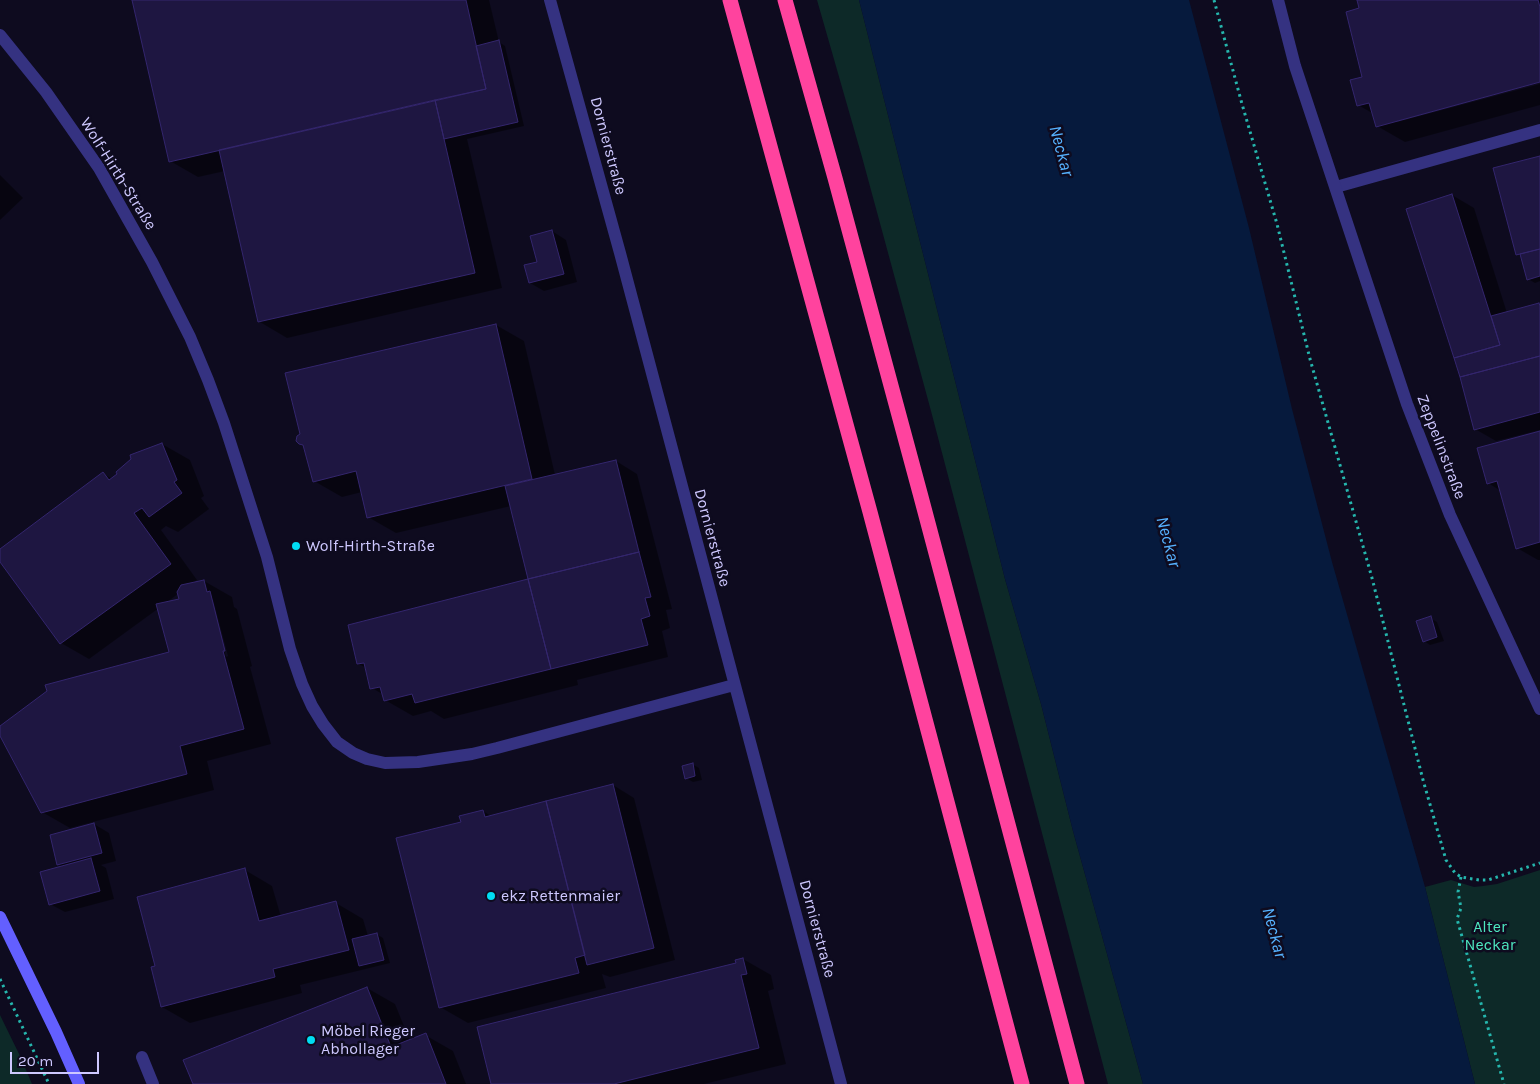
<!DOCTYPE html>
<meta charset="utf-8">
<style>
body{margin:0}
#map{position:relative;width:1540px;height:1084px;overflow:hidden;background:#0e0b1f;font-family:Karla,sans-serif}
canvas{display:block}
.scale{position:absolute;left:10px;top:1052px;width:89px;height:22px;box-sizing:border-box;border:2px solid #cec8ff;border-top:0;padding-left:6px;font-size:15px;line-height:18px;white-space:nowrap;color:#cec8ff;-webkit-text-stroke:4px #0e0b1f;paint-order:stroke}
</style>
<div id="map">
<canvas width="1540" height="1084"></canvas>
<div class="scale">20 m</div>
</div>
<script>
const ctx = document.querySelector('canvas').getContext('2d');
ctx.lineJoin = 'round';
function paint(path, color) {
  ctx.fillStyle = color;
  ctx.fill(path, 'evenodd');
}
function poly(rows) {
  const path = new Path2D();
  for (const r of rows) {
    path.moveTo(r[0], r[1]);
    for (let i = 2; i < r.length; i += 2) path.lineTo(r[i], r[i + 1]);
  }
  return path;
}
function stroke(path, color, width, dash) {
  ctx.strokeStyle = color;
  ctx.lineWidth = width;
  ctx.lineCap = dash ? 'butt' : 'round';
  ctx.setLineDash(dash || []);
  ctx.stroke(path);
}
function label(font, color, halo, rows, align = 'center') {
  ctx.font = font + ' Karla,sans-serif';
  ctx.lineWidth = 5;
  ctx.setLineDash([]);
  ctx.textBaseline = 'middle';
  ctx.strokeStyle = halo;
  ctx.fillStyle = color;
  for (const [text, x, y, turn = 0] of rows) {
    ctx.save();
    ctx.translate(x, y);
    ctx.rotate((+turn || 0) * Math.PI / 180);
    ctx.textAlign = isNaN(turn) ? turn : align;
    if (halo) ctx.strokeText(text, 0, 0);
    ctx.fillText(text, 0, 0);
    ctx.restore();
  }
}
const green = poly([
 [817,0,859,0,1005,579,1041,704,1073,831,1143,1084,1108,1084,931,411,862,157],
 [1540,870,1540,1084,1475,1084,1425,887,1451,880,1474,887,1483,886,1497,884],
 [0,1015,21,1058,32,1084,0,1084]
]);
const water = poly([
 [859,0,1189,0,1249,228,1292,409,1332,562,1425,887,1475,1084,1143,1084,1073,831,1041,704,1005,579]
]);
const shadow = poly([
 [133,0,489,0,499,42,505,46,524,126,467,139,502,288,287,338,260,322,225,171,198,177,170,161],
 [1358,0,1540,0,1540,81,1397,120,1397,122,1540,84,1540,105,1405,142,1377,126,1374,114,1358,105,1364,78,1361,9],
 [1540,157,1540,281,1535,283,1528,279,1523,257,1517,254],
 [0,175,23,198,0,220],
 [1452,195,1474,208,1507,313,1538,304,1540,305,1540,430,1496,441,1475,429],
 [552,231,566,240,577,282,544,291,530,283],
 [496,325,524,341,555,475,616,461,637,474,672,609,666,610,670,628,662,631,668,657,577,680,578,685,444,719,431,711,413,716,385,700,384,695,372,688,366,668,359,664,530,582,511,506,396,533,368,517,362,492,342,497,314,481,305,446,300,443],
 [1540,433,1540,560,1538,560,1517,548,1501,491,1488,483],
 [162,444,190,460,204,496,201,498,209,509,178,532,166,526,161,530,197,580,192,584,204,581,232,597,234,607,237,609,252,666,250,667,271,744,207,761,214,790,70,828,42,812,0,734,0,728,171,653,159,608,89,659,61,643,0,560,0,550,103,474,113,479],
 [179,593,180,600,166,603],
 [211,600,213,600,228,656,226,657],
 [1430,618,1437,622,1444,641,1430,645,1424,641],
 [692,764,699,768,702,780,693,782,686,778],
 [613,785,634,798,675,960,610,977,602,974,606,988,468,1023,440,1007,462,823,483,811,491,816],
 [94,824,109,833,116,861,101,865,106,868,114,899,65,912,50,904,63,867,59,865],
 [245,870,272,886,281,917,336,903,363,919,368,936,376,934,383,938,390,963,300,985,302,993,190,1023,162,1007,156,967],
 [743,959,771,975,774,989,768,991,786,1064,704,1084,493,1084,738,964],
 [367,988,395,1004,410,1041,425,1035,453,1051,466,1084,194,1084]
]);
const building = poly([
 [132,0,466,0,486,89,169,162,132,0],
 [1357,0,1538,0,1540,7,1540,82,1376,127,1369,103,1357,106,1350,80,1362,77,1346,12,1359,8,1357,0],
 [499,40,518,122,444,139,435,100,486,89,476,46,499,40],
 [435,100,475,273,258,322,219,150,435,100],
 [1540,156,1540,249,1516,255,1493,168,1540,156],
 [1452,194,1500,345,1454,358,1406,209,1452,194],
 [552,230,564,274,529,283,524,265,537,262,530,236,552,230],
 [1540,249,1540,276,1527,280,1520,254,1540,249],
 [1539,303,1540,306,1540,356,1460,377,1454,358,1500,345,1491,316,1539,303],
 [496,324,532,479,367,518,356,471,313,482,303,445,299,444,296,441,297,436,300,434,285,373,496,324],
 [1540,356,1540,412,1474,430,1460,377,1540,356],
 [1540,431,1540,542,1516,549,1497,481,1487,484,1477,448,1540,431],
 [162,443,177,480,174,482,182,493,149,517,142,508,134,513,171,564,60,644,0,562,0,549,103,472,109,480,117,474,116,472,131,459,130,455,162,443],
 [616,460,639,552,528,579,505,486,616,460],
 [639,552,651,597,645,598,650,616,641,619,648,645,551,669,528,579,639,552],
 [528,579,551,669,415,703,412,694,384,701,380,687,370,689,364,663,357,664,348,625,528,579],
 [204,580,207,592,210,591,225,651,223,651,244,729,180,746,187,774,41,813,0,736,0,726,47,691,45,685,169,652,156,604,179,599,177,592,181,585,204,580],
 [1431,616,1437,637,1423,642,1416,621,1431,616],
 [693,763,695,776,685,779,682,766,693,763],
 [613,784,654,948,587,965,546,801,613,784],
 [546,801,585,955,575,958,579,973,439,1008,396,838,461,822,459,816,483,810,485,817,546,801],
 [94,823,102,853,57,865,50,835,94,823],
 [91,858,100,891,49,905,40,872,91,858],
 [245,868,259,921,336,901,349,950,273,969,275,977,161,1007,151,967,155,966,137,897,245,868],
 [377,933,384,960,359,966,352,939,377,933],
 [743,958,747,974,741,975,759,1048,614,1084,491,1084,477,1027,736,963,735,960,743,958],
 [367,987,391,1047,426,1033,446,1084,193,1084,183,1060,367,987]
]);
const path = poly([
 [1214,0,1242,104,1277,224,1310,359,1372,578,1423,780,1446,860,1455,873,1461,877,1479,880,1488,880,1540,863],
 [1461,877,1458,892,1461,908,1457,919,1504,1084],
 [0,979,49,1084]
]);
const lane = poly([
 [1336,187,1540,130],
 [142,1057,153,1084]
]);
const street = poly([
 [550,0,620,253,841,1084],
 [1278,0,1295,66,1407,404,1450,515,1540,709],
 [0,35,46,92,99,168,152,262,190,337,208,380,224,423,267,557,290,649,302,684,312,706,323,724,337,742,353,753,367,759,385,763,418,762,472,754,497,748,734,685]
]);
const secondary = poly([
 [0,917,56,1032,79,1084]
]);
const highway = poly([
 [730,0,870,512,1022,1084],
 [785,0,835,178,920,493,1077,1084]
]);
const markers = [
 [296,546,5,"#00dcf3"],
 [491,896,5,"#00dcf3"],
 [311,1040,5,"#00dcf3"]
];
const streetNames = [
 ["Dornierstraße",608,146,75],
 ["Wolf-Hirth-Straße",118,174,58],
 ["Zeppelinstraße",1441,447,69],
 ["Dornierstraße",712,538,75],
 ["Dornierstraße",817,929,75]
];
const poiNames = [
 ["Wolf-Hirth-Straße",306,546],
 ["ekz Rettenmaier",501,896],
 ["Möbel Rieger",321,1031],
 ["Abhollager",321,1049]
];
const parkNames = [
 ["Alter",1490,927],
 ["Neckar",1490,945]
];
const waterNames = [
 ["Neckar",1061,151,75],
 ["Neckar",1168,542,75],
 ["Neckar",1274,933,75]
];
paint(green, '#0d2928');
paint(water, '#061a3d');
paint(shadow, '#0007');
paint(building, '#1e1641');
stroke(building, '#34266e', 1);
stroke(path, '#25b6ad', 3, [2.5, 4]);
stroke(lane, '#353281', 12);
stroke(street, '#353281', 12);
stroke(secondary, '#635fff', 12);
stroke(highway, '#ff439e', 15);
for (const [x, y, r, color] of markers) {
  const dot = new Path2D();
  dot.arc(x, y, r, 0, 2 * Math.PI);
  ctx.fillStyle = color;
  ctx.fill(dot);
  stroke(dot, '#0e0b1f', 2);
}
label('16px', '#cec8ff', '#0e0b1f', streetNames);
label('16px', '#cec8ff', '#0e0b1f', poiNames, 'left');
label('16px', '#4de6bf', '#0e0b1f', parkNames);
label('italic 18px', '#56b2ff', '#0e0b1f', waterNames);
</script>
